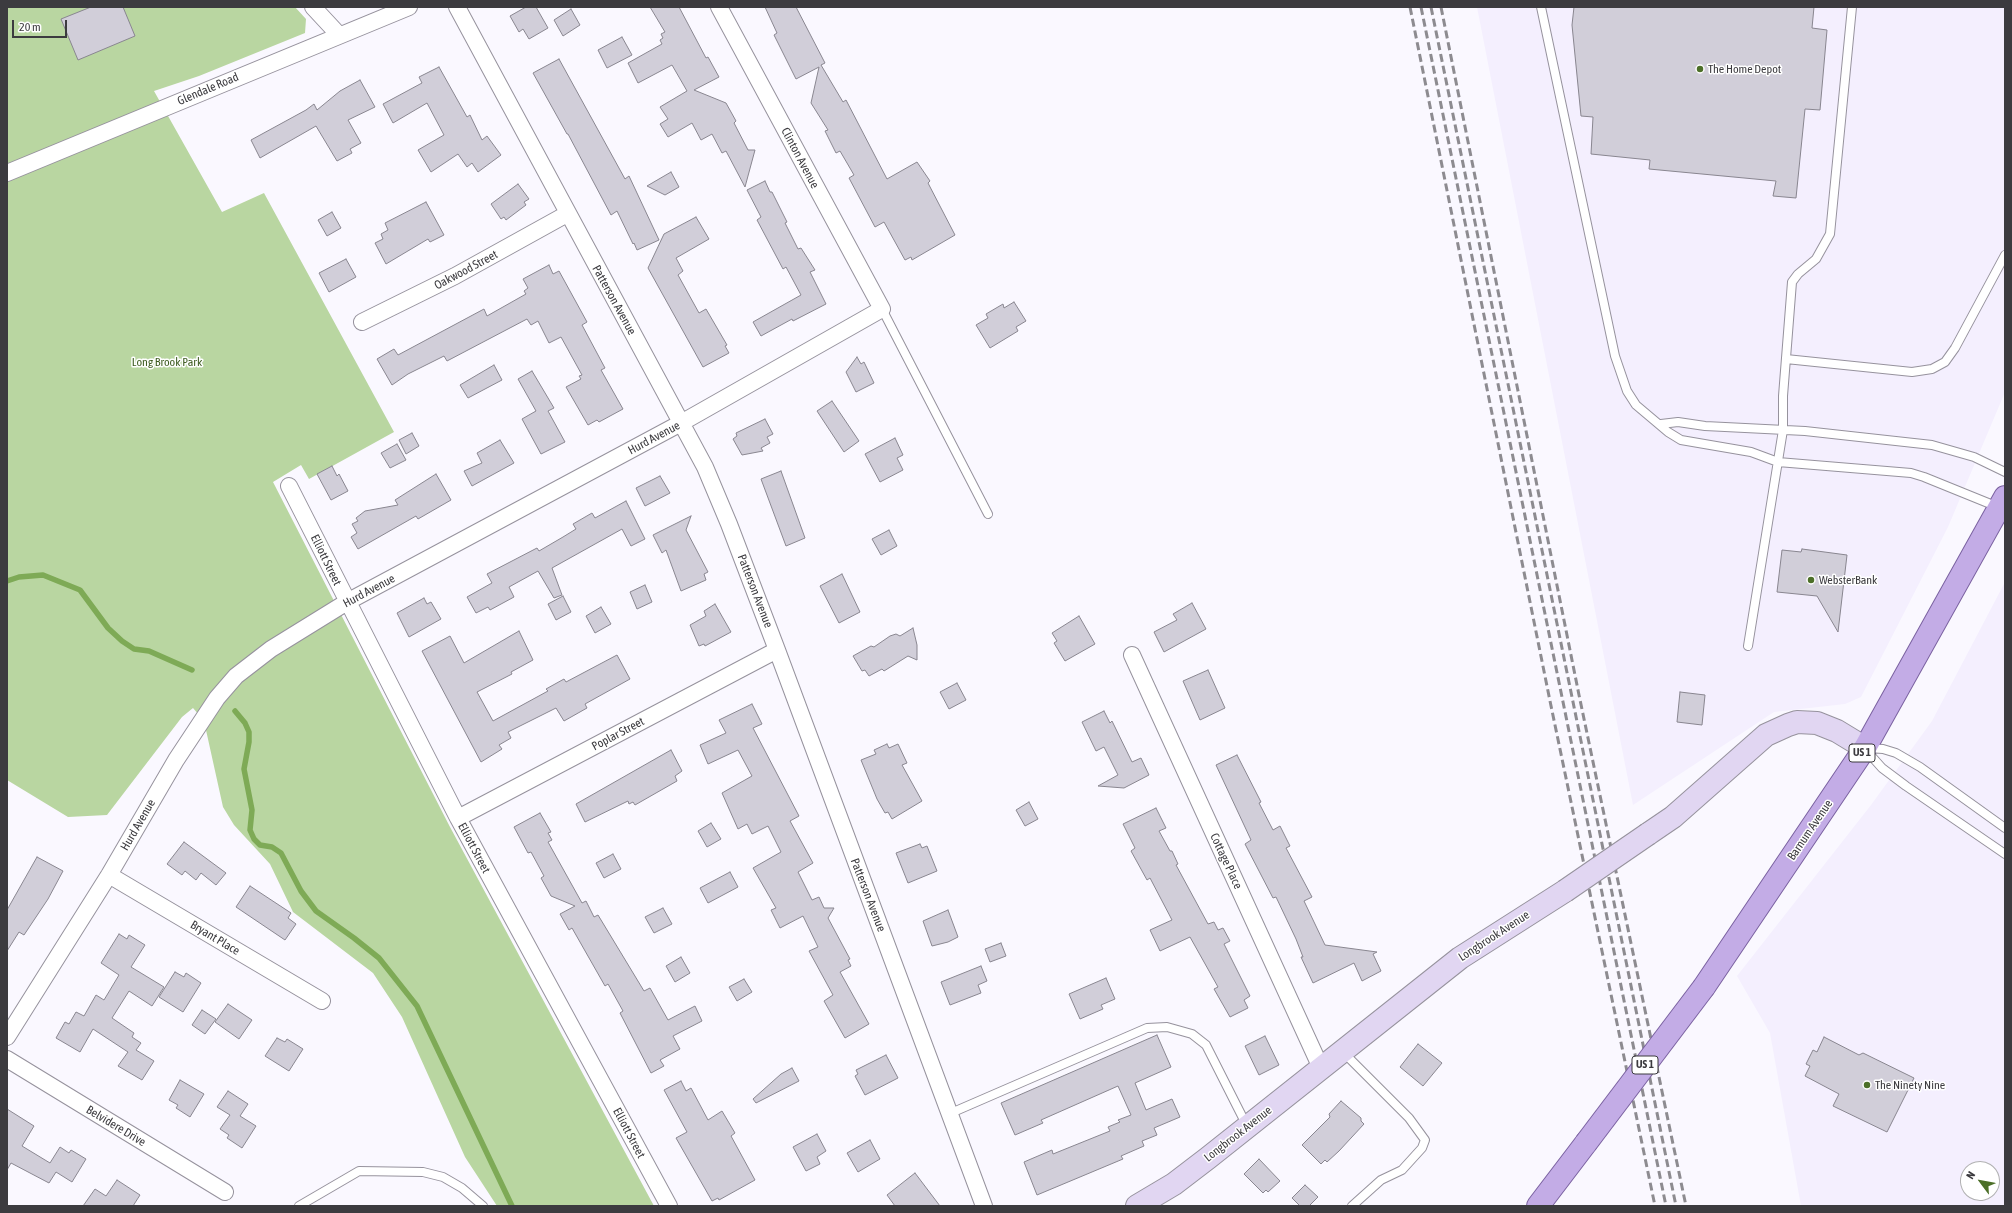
<!DOCTYPE html>
<style>
body{margin:0}
#map{position:relative;width:2012px;height:1213px;overflow:hidden;background:#faf8ff;font-family:"Asap Condensed",sans-serif}
canvas{display:block}
.frame{position:absolute;inset:0;border:8px solid #3c3b3f;pointer-events:none}
.north{position:absolute;left:1960px;top:1161px;width:40px;height:40px;box-sizing:border-box;background:#fff;border:1px solid #b1b1b2;border-radius:50%;rotate:302deg;font-size:11px;font-weight:700;line-height:16px;text-align:center;color:#3c3b3f}
.north::after{content:'';display:block;margin:auto;width:14px;height:18px;background:#4c6f28;clip-path:polygon(50% 0,100% 100%,50% 72%,0 100%)}
.scale{position:absolute;left:12px;top:20px;width:55px;height:18px;box-sizing:border-box;border:2px solid #3c3b3f;border-top:0;padding-left:5px;font-size:12px;line-height:14px;white-space:nowrap;color:#3c3b3f;-webkit-text-stroke:3px #fff;paint-order:stroke}
</style>
<div id="map">
<canvas width="2012" height="1213"></canvas>
<div class="frame"></div>
<div class="north">N</div>
<div class="scale">20 m</div>
</div>
<script>
const ctx = document.querySelector('canvas').getContext('2d');
ctx.lineJoin = 'round';
function paint(path, color) {
  ctx.fillStyle = color;
  ctx.fill(path, 'evenodd');
}
function poly(rows) {
  const path = new Path2D();
  for (const r of rows) {
    path.moveTo(r[0], r[1]);
    for (let i = 2; i < r.length; i += 2) path.lineTo(r[i], r[i + 1]);
  }
  return path;
}
function stroke(path, color, width, dash) {
  ctx.strokeStyle = color;
  ctx.lineWidth = width;
  ctx.lineCap = dash ? 'butt' : 'round';
  ctx.setLineDash(dash || []);
  ctx.stroke(path);
}
function label(font, color, halo, rows, align = 'center') {
  ctx.font = font + ' "Asap Condensed",sans-serif';
  ctx.lineWidth = 3;
  ctx.setLineDash([]);
  ctx.textBaseline = 'middle';
  ctx.strokeStyle = halo;
  ctx.fillStyle = color;
  for (const [text, x, y, turn = 0] of rows) {
    ctx.save();
    ctx.translate(x, y);
    ctx.rotate((+turn || 0) * Math.PI / 180);
    ctx.textAlign = isNaN(turn) ? turn : align;
    if (halo) ctx.strokeText(text, 0, 0);
    ctx.fillText(text, 0, 0);
    ctx.restore();
  }
}
const built = poly([
 [1477,7,2005,7,2005,392,1948,527,1861,697,1845,704,1774,712,1633,805],
 [2005,582,2005,1206,1801,1206,1770,1033,1737,976,1871,805,1932,721],
 [1968,1169,1992,1169,1992,1193,1968,1193]
]);
const green = poly([
 [7,7,295,7,306,19,305,33,199,76,154,91,222,212,264,193,394,432,309,479,301,465,273,482,450,827,654,1206,497,1206,465,1157,402,1017,373,973,293,912,270,864,234,825,223,807,204,721,193,708,182,717,107,815,68,817,7,780]
]);
const stream = poly([
 [7,581,19,577,43,575,80,590,108,628,122,641,134,649,149,651,192,670],
 [235,711,245,723,249,732,249,742,244,769,252,810,250,830,254,839,260,845,272,847,281,853,301,891,316,911,354,938,379,958,417,1006,512,1206]
]);
const building = poly([
 [91,7,123,7,135,36,78,60,61,19,91,7],
 [526,7,536,7,548,28,529,39,523,29,519,32,510,16,526,7],
 [650,7,679,7,706,58,708,57,719,77,694,90,726,103,736,121,734,123,748,150,755,150,745,187,726,151,722,153,712,134,701,140,692,123,668,137,660,124,668,119,660,107,687,91,672,65,638,83,628,63,662,44,660,40,663,38,661,34,665,32,650,7],
 [765,7,796,7,825,63,821,65,843,102,846,100,887,179,917,162,930,181,928,183,955,235,912,260,911,257,905,260,884,222,875,227,849,178,854,175,840,151,836,153,825,131,828,130,811,103,819,67,796,79,774,35,777,33,765,7],
 [1574,7,1814,7,1812,28,1827,30,1820,110,1805,109,1796,198,1773,196,1776,181,1649,169,1650,160,1591,154,1593,117,1581,116,1572,25,1574,7],
 [571,9,580,25,563,36,554,20,571,9],
 [622,37,632,55,607,68,598,50,622,37],
 [559,59,625,179,629,176,659,240,637,250,634,243,633,244,617,211,611,215,568,134,567,134,533,73,559,59],
 [439,67,467,117,470,115,482,140,487,136,501,155,478,172,472,163,467,167,458,154,431,172,418,150,444,135,427,103,393,123,383,104,422,83,419,77,439,67],
 [360,80,375,107,348,120,361,143,350,149,352,153,337,161,316,126,260,158,251,140,306,110,314,104,317,110,340,91,360,80],
 [671,172,679,187,665,195,647,186,671,172],
 [765,181,770,192,772,192,787,222,785,223,798,249,801,248,815,270,810,272,826,304,793,321,792,319,761,336,753,322,801,295,786,267,783,269,757,220,761,217,747,190,765,181],
 [518,184,529,199,524,202,526,205,506,220,504,217,501,219,491,204,518,184],
 [426,202,444,235,430,242,428,239,386,264,375,243,383,239,381,234,388,230,385,223,426,202],
 [332,212,341,228,327,236,318,220,332,212],
 [696,217,709,239,676,258,683,271,678,275,699,313,706,309,727,345,725,346,729,353,703,367,648,268,664,234,696,217],
 [346,259,356,277,329,292,319,273,346,259],
 [549,265,553,274,559,271,587,322,582,325,605,368,601,370,623,409,599,422,597,420,588,425,566,387,581,379,579,376,582,375,561,337,549,343,538,321,531,325,527,319,447,361,444,356,408,374,392,385,377,359,394,349,398,355,484,309,487,316,526,294,524,291,528,288,523,279,549,265],
 [1014,302,1026,321,1016,327,1018,331,990,348,976,325,988,318,986,314,1003,304,1004,308,1014,302],
 [857,357,861,364,864,362,874,383,856,392,846,372,857,357],
 [494,365,502,380,468,398,460,385,494,365],
 [532,371,554,408,548,411,565,442,541,454,522,419,536,411,518,379,532,371],
 [832,401,859,441,844,452,817,411,832,401],
 [765,419,773,434,767,437,770,443,761,448,763,451,742,455,733,439,737,436,736,433,765,419],
 [412,433,419,446,406,454,399,440,412,433],
 [895,438,903,455,897,458,903,470,880,482,865,454,895,438],
 [500,440,514,463,472,486,464,471,482,463,477,453,500,440],
 [397,444,406,460,390,468,381,453,397,444],
 [332,466,337,476,339,474,348,491,331,500,317,474,332,466],
 [781,471,805,538,786,546,761,479,781,471],
 [436,474,451,500,418,519,416,516,358,549,351,537,357,533,352,524,358,521,356,518,365,511,398,505,395,500,436,474],
 [660,476,670,493,645,506,636,488,660,476],
 [626,501,645,539,631,546,622,529,552,568,562,595,554,598,538,571,509,587,514,597,490,610,488,607,476,613,467,597,492,583,487,574,537,548,539,551,563,537,576,529,573,524,592,513,595,518,626,501],
 [691,516,686,530,708,572,704,574,706,580,681,591,666,550,662,553,653,535,691,516],
 [889,530,897,546,881,555,872,539,889,530],
 [1802,549,1847,555,1838,632,1817,596,1777,592,1782,550,1801,552,1802,549],
 [842,574,860,612,839,623,820,586,842,574],
 [645,585,652,602,637,609,630,592,645,585],
 [563,596,571,612,556,620,548,604,563,596],
 [424,598,427,604,431,602,441,619,409,637,397,613,424,598],
 [1192,603,1206,629,1164,652,1154,632,1177,620,1173,614,1192,603],
 [715,604,731,632,705,646,704,644,699,646,690,625,706,616,704,611,715,604],
 [601,607,611,624,595,633,586,616,601,607],
 [1079,616,1095,644,1065,661,1054,643,1057,641,1052,633,1079,616],
 [913,628,917,645,917,660,908,656,884,671,882,669,869,676,865,670,862,671,853,656,871,646,874,647,890,636,896,634,900,636,913,628],
 [519,631,533,660,511,672,512,674,477,692,493,721,548,691,546,689,564,679,566,682,617,655,630,679,585,704,587,708,564,721,556,708,508,732,511,738,499,745,502,749,481,762,422,651,450,636,464,663,519,631],
 [1208,670,1225,708,1200,720,1183,681,1208,670],
 [957,683,966,700,949,709,940,692,957,683],
 [1680,692,1705,695,1702,725,1677,722,1680,692],
 [752,704,762,724,753,728,799,816,790,821,813,863,798,872,812,900,819,897,824,908,834,908,828,918,850,959,848,960,851,966,840,972,869,1024,845,1038,824,1001,833,995,809,951,818,947,803,916,780,928,771,910,776,908,753,868,781,852,768,826,752,834,747,824,738,829,722,793,752,776,738,750,708,764,700,745,726,733,719,720,752,704],
 [1104,711,1110,723,1112,721,1132,762,1141,758,1149,775,1124,788,1098,786,1118,775,1104,747,1096,751,1082,722,1104,711],
 [887,744,889,748,898,744,907,763,902,765,922,801,892,819,888,812,885,813,877,799,861,760,876,754,874,750,887,744],
 [671,750,682,771,675,776,677,781,635,805,633,802,629,804,628,801,585,822,576,804,671,750],
 [1237,755,1261,802,1259,803,1273,830,1280,826,1290,846,1286,848,1312,897,1304,901,1325,945,1377,952,1373,954,1381,971,1362,981,1354,963,1313,983,1301,957,1303,957,1296,939,1276,897,1273,898,1245,844,1251,840,1216,765,1237,755],
 [1029,802,1038,819,1025,826,1016,810,1029,802],
 [1156,808,1166,828,1159,831,1170,851,1172,851,1178,864,1176,865,1208,924,1214,922,1218,930,1223,928,1230,941,1224,944,1250,996,1244,1000,1248,1008,1230,1017,1214,989,1218,987,1190,937,1160,951,1150,930,1172,920,1150,878,1147,880,1131,851,1135,848,1123,824,1156,808],
 [540,813,551,832,548,833,552,840,548,842,582,903,586,901,594,917,598,915,644,991,650,988,668,1020,695,1006,702,1021,673,1036,680,1049,660,1060,664,1066,651,1073,620,1013,623,1011,608,984,605,986,572,928,569,930,560,914,575,906,551,896,541,878,544,876,531,852,528,853,514,827,540,813],
 [711,823,721,839,707,847,698,831,711,823],
 [184,842,226,873,216,885,201,873,196,880,185,871,182,875,167,864,184,842],
 [920,844,922,848,927,846,937,871,908,883,896,853,920,844],
 [613,854,621,869,604,878,596,863,613,854],
 [37,857,63,871,48,899,24,935,19,932,7,951,7,910,37,857],
 [730,872,738,887,708,903,700,888,730,872],
 [250,886,291,913,288,918,296,924,285,940,236,907,250,886],
 [663,908,672,924,654,933,645,917,663,908],
 [948,910,958,937,948,942,932,946,923,921,948,910],
 [119,934,127,939,129,935,145,945,131,967,164,987,152,1006,129,991,112,1018,134,1033,132,1037,141,1043,136,1050,154,1061,142,1080,118,1066,128,1052,93,1029,80,1052,56,1038,65,1022,69,1024,76,1012,84,1016,96,995,104,1000,119,975,101,963,119,934],
 [1001,943,1006,956,990,962,985,949,1001,943],
 [681,957,690,973,675,982,666,966,681,957],
 [981,966,987,981,978,985,981,993,950,1005,941,982,981,966],
 [175,972,184,977,186,973,201,983,183,1012,159,997,175,972],
 [1106,978,1115,999,1101,1005,1103,1009,1080,1019,1069,994,1106,978],
 [744,979,752,992,737,1001,729,987,744,979],
 [228,1004,252,1020,239,1039,215,1022,228,1004],
 [202,1010,216,1019,205,1034,192,1025,202,1010],
 [1157,1035,1171,1067,1135,1083,1146,1110,1172,1099,1180,1117,1154,1128,1157,1135,1142,1141,1144,1146,1121,1156,1123,1159,1037,1195,1024,1162,1052,1150,1053,1154,1110,1131,1108,1127,1120,1122,1118,1120,1131,1115,1118,1086,1041,1120,1043,1123,1015,1135,1001,1103,1157,1035],
 [1265,1036,1279,1065,1259,1075,1245,1046,1265,1036],
 [1824,1037,1859,1055,1863,1053,1914,1078,1887,1132,1833,1106,1839,1094,1805,1076,1810,1066,1806,1064,1813,1050,1817,1052,1824,1037],
 [277,1038,285,1042,287,1039,303,1049,289,1071,265,1056,277,1038],
 [1418,1044,1442,1063,1423,1086,1400,1067,1418,1044],
 [886,1055,898,1078,865,1095,855,1076,858,1074,856,1070,886,1055],
 [792,1068,799,1081,756,1103,753,1099,781,1074,792,1068],
 [180,1080,204,1094,190,1117,176,1108,178,1105,169,1100,180,1080],
 [681,1081,686,1091,691,1088,708,1120,722,1111,735,1133,731,1136,755,1180,719,1200,718,1198,712,1201,676,1138,687,1132,664,1090,681,1081],
 [228,1091,248,1104,240,1116,256,1126,242,1148,227,1138,229,1135,220,1129,230,1115,217,1107,228,1091],
 [1341,1101,1361,1118,1361,1121,1364,1124,1339,1151,1327,1162,1325,1160,1321,1164,1302,1145,1330,1117,1329,1114,1341,1101],
 [7,1109,34,1126,22,1146,50,1163,60,1147,69,1153,71,1150,86,1159,72,1182,56,1172,49,1183,11,1163,7,1170,7,1109],
 [817,1134,826,1151,817,1157,820,1164,806,1171,793,1147,817,1134],
 [870,1140,880,1159,858,1172,847,1153,870,1140],
 [1259,1159,1280,1181,1268,1192,1266,1190,1263,1193,1244,1174,1259,1159],
 [915,1173,940,1206,895,1206,887,1195,915,1173],
 [117,1180,140,1195,133,1206,83,1206,95,1189,106,1196,117,1180],
 [1305,1185,1318,1197,1309,1206,1300,1206,1292,1198,1305,1185]
]);
const lane = poly([
 [1541,7,1615,356,1627,391,1636,405,1668,432,1681,440,1751,452,1778,462,1911,473,1924,477,1998,507],
 [882,309,988,514],
 [1786,359,1912,372,1932,369,1945,362,1955,348,2005,255],
 [1661,424,1678,422,1705,426,1805,431,1932,445,1974,457,2005,472],
 [1748,646,1783,430,1783,396,1792,282,1798,274,1816,259,1830,234,1852,7],
 [1868,748,1883,749,1896,753,1920,767,2005,828],
 [1865,749,1882,768,1906,786,2005,854],
 [1343,1052,1409,1118,1425,1140,1422,1148,1402,1170,1381,1180,1352,1206],
 [951,1113,1147,1028,1167,1027,1192,1034,1206,1045,1247,1126],
 [299,1206,359,1171,423,1172,443,1177,462,1188,483,1206]
]);
const street = poly([
 [313,7,339,35],
 [457,7,705,467,729,524,777,650,984,1206],
 [7,173,409,7],
 [362,322,455,276,567,214],
 [289,486,458,818,669,1206],
 [1132,655,1321,1068],
 [458,818,777,650],
 [109,875,322,1001],
 [7,1037,109,875,176,760,217,698,236,676,271,649,347,602,681,423,882,309,719,7],
 [7,1059,225,1192]
]);
const secondary = poly([
 [1648,834,1673,817,1766,735,1788,725,1797,722,1817,723,1837,731,1865,748],
 [1137,1206,1174,1184,1208,1158,1460,958,1565,891]
]);
const primary = poly([
 [1704,987,1865,748,2005,497],
 [1538,1206,1586,1143]
]);
const rail = poly([
 [1410,7,1550,701,1655,1206],
 [1421,7,1666,1206],
 [1431,7,1676,1206],
 [1441,7,1579,695,1686,1206]
]);
const secondaryBridge = poly([
 [1565,891,1648,834]
]);
const primaryBridge = poly([
 [1586,1143,1704,987]
]);
const markers = [
 [1700,69,4,"#4c6f28"],
 [1811,580,4,"#4c6f28"],
 [1867,1085,4,"#4c6f28"]
];
const shields = [
 [1862,753,26],
 [1645,1065,26]
];
const shieldNames = [
 ["US 1",1862,753],
 ["US 1",1645,1065]
];
const poiNames = [
 ["The Home Depot",1708,69],
 ["WebsterBank",1819,580],
 ["The Ninety Nine",1875,1085]
];
const streetNames = [
 ["Glendale Road",208,89,-23],
 ["Clinton Avenue",800,158,62],
 ["Oakwood Street",466,270,-28],
 ["Patterson Avenue",614,300,61],
 ["Hurd Avenue",654,438,-28],
 ["Elliott Street",326,560,64],
 ["Hurd Avenue",369,591,-28],
 ["Patterson Avenue",755,591,69],
 ["Poplar Street",618,734,-28],
 ["Hurd Avenue",138,825,-60],
 ["Barnum Avenue",1810,830,-56],
 ["Elliott Street",474,848,62],
 ["Cottage Place",1226,861,65],
 ["Patterson Avenue",868,895,69],
 ["Longbrook Avenue",1494,936,-33],
 ["Bryant Place",215,938,31],
 ["Belvidere Drive",116,1126,31],
 ["Elliott Street",629,1133,62],
 ["Longbrook Avenue",1238,1134,-38]
];
const parkNames = [
 ["Long Brook Park",167,362]
];
paint(built, '#f4effe');
paint(green, '#b9d6a1');
stroke(stream, '#7eaa56', 5.5);
paint(building, '#d1ced9');
stroke(building, '#898690', 1);
stroke(lane, '#96929d', 10);
stroke(street, '#96929d', 18);
stroke(secondary, '#96929d', 24);
stroke(primary, '#7a61a0', 24);
stroke(lane, '#fff', 8);
stroke(street, '#fff', 16);
stroke(secondary, '#e1d6f2', 22);
stroke(primary, '#c3ace6', 22);
stroke(rail, '#8d8b90', 3, [8, 4]);
stroke(secondaryBridge, '#96929d', 24, []);
stroke(primaryBridge, '#7a61a0', 24, []);
stroke(secondaryBridge, '#e1d6f2', 22);
stroke(primaryBridge, '#c3ace6', 22);
for (const [x, y, r, color] of markers) {
  const dot = new Path2D();
  dot.arc(x, y, r, 0, 2 * Math.PI);
  ctx.fillStyle = color;
  ctx.fill(dot);
  stroke(dot, '#fff', 1.5);
}
for (const [x, y, w] of shields) {
  const box = new Path2D();
  box.roundRect(x - w / 2, y - 9, w, 18, 3);
  ctx.fillStyle = '#fff';
  ctx.fill(box);
  stroke(box, '#3c3b3f', 1);
}
label('bold 11px', '#3c3b3f', null, shieldNames);
label('12px', '#3c3b3f', '#fff', poiNames, 'left');
label('12px', '#3c3b3f', '#fff', streetNames);
label('12px', '#3e5c21', '#fff', parkNames);
</script>
